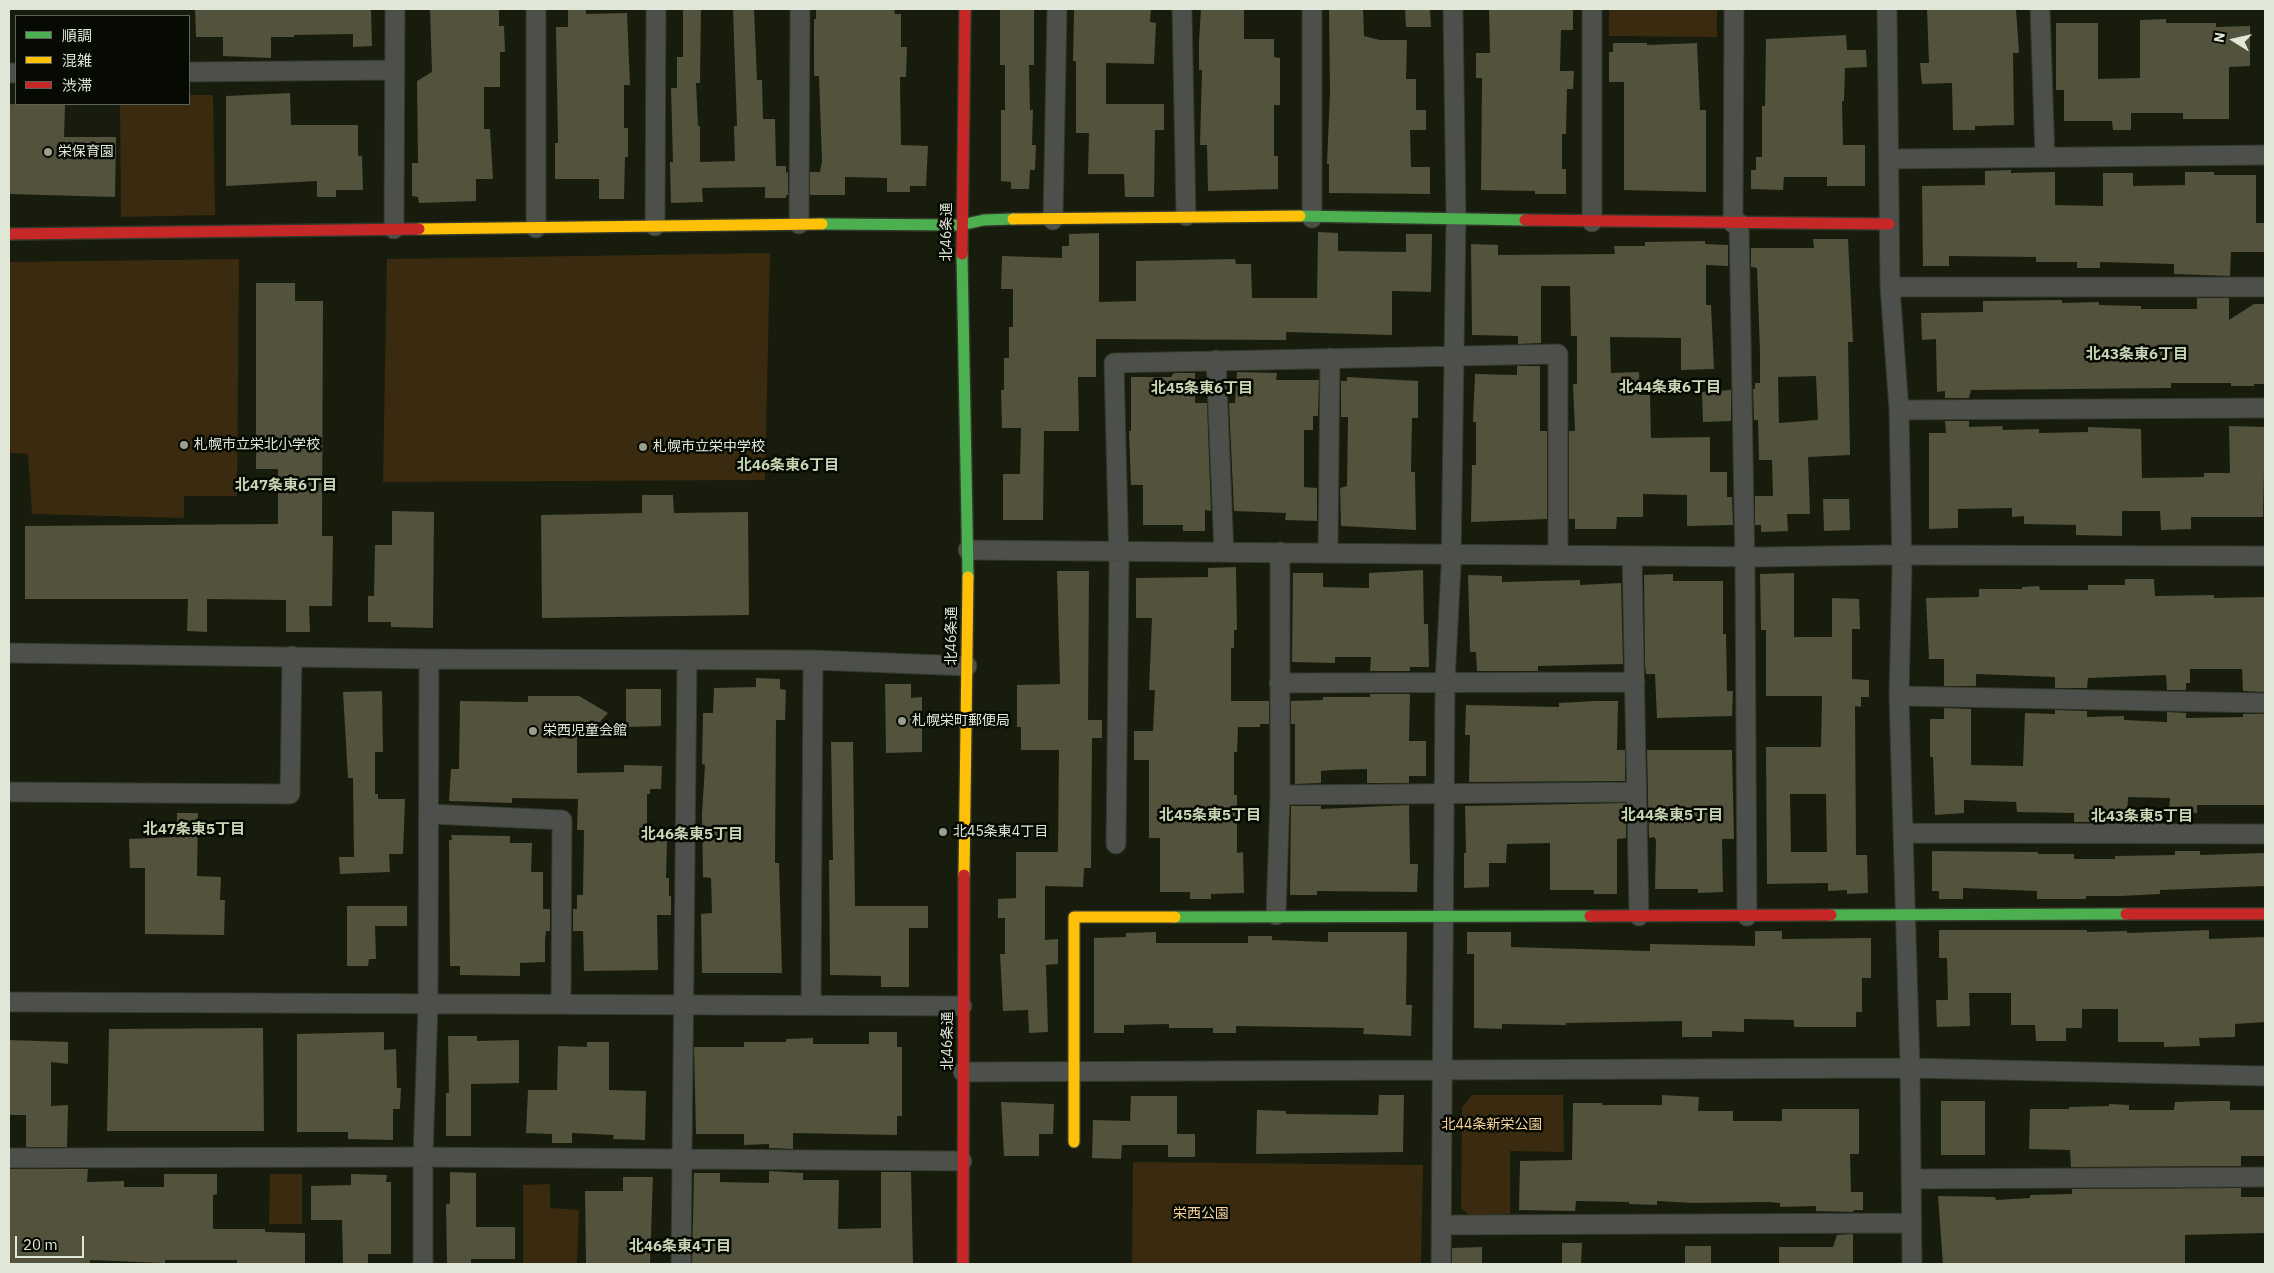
<!DOCTYPE html>
<meta charset="utf-8">
<style>
body{margin:0}
#map{position:relative;width:2274px;height:1273px;overflow:hidden;background:#171c0d;font-family:"IBM Plex Sans","Noto Sans JP",sans-serif}
canvas{display:block}
.frame{position:absolute;inset:0;border:10px solid #e0e7d7;pointer-events:none}
.legend{position:absolute;left:15px;top:15px;width:175px;height:90px;box-sizing:border-box;background:#060a02;border:1px solid #5d6257;margin:0;padding:6px 9px;list-style:none;font-size:15px;color:#e0e7d7}
.legend li{display:flex;align-items:center;gap:10px;height:25px}
.legend b{width:25px;border:1px solid #5d6257}
.north{position:absolute;left:2209px;top:15px;width:50px;height:50px;-webkit-text-stroke:4px #060a02;paint-order:stroke;rotate:280deg;font-size:14px;font-weight:700;line-height:20px;text-align:center;color:#e0e7d7}
.north::after{content:'';display:block;margin:auto;width:18px;height:22px;background:#e0e7d7;clip-path:polygon(50% 0,100% 100%,50% 72%,0 100%)}
.scale{position:absolute;left:15px;top:1236px;width:69px;height:22px;box-sizing:border-box;border:2px solid #e0e7d7;border-top:0;padding-left:6px;font-size:15px;line-height:18px;white-space:nowrap;color:#e0e7d7;-webkit-text-stroke:4px #060a02;paint-order:stroke}
</style>
<div id="map">
<canvas width="2274" height="1273"></canvas>
<div class="frame"></div>
<ul class="legend">
<li><b style="height:6px;background:#4caf50"></b>順調</li>
<li><b style="height:6px;background:#ffc107"></b>混雑</li>
<li><b style="height:6px;background:#c62828"></b>渋滞</li>
</ul>
<div class="north">N</div>
<div class="scale">20 m</div>
</div>
<script>
const ctx = document.querySelector('canvas').getContext('2d');
ctx.lineJoin = 'round';
function paint(path, color) {
  ctx.fillStyle = color;
  ctx.fill(path, 'evenodd');
}
function poly(rows) {
  const path = new Path2D();
  for (const r of rows) {
    path.moveTo(r[0], r[1]);
    for (let i = 2; i < r.length; i += 2) path.lineTo(r[i], r[i + 1]);
  }
  return path;
}
function stroke(path, color, width, dash) {
  ctx.strokeStyle = color;
  ctx.lineWidth = width;
  ctx.lineCap = dash ? 'butt' : 'round';
  ctx.setLineDash(dash || []);
  ctx.stroke(path);
}
function label(font, color, halo, rows, align = 'center') {
  ctx.font = font + ' "IBM Plex Sans","Noto Sans JP",sans-serif';
  ctx.lineWidth = 5;
  ctx.setLineDash([]);
  ctx.textBaseline = 'middle';
  ctx.strokeStyle = halo;
  ctx.fillStyle = color;
  for (const [text, x, y, turn = 0] of rows) {
    ctx.save();
    ctx.translate(x, y);
    ctx.rotate((+turn || 0) * Math.PI / 180);
    ctx.textAlign = isNaN(turn) ? turn : align;
    if (halo) ctx.strokeText(text, 0, 0);
    ctx.fillText(text, 0, 0);
    ctx.restore();
  }
}
const green = poly([
 [1609,9,1717,9,1717,37,1609,36],
 [189,95,213,95,215,215,121,217,120,104,189,104],
 [770,253,765,480,383,482,387,259],
 [239,259,237,496,184,496,184,518,32,514,28,454,9,453,9,262],
 [1472,1095,1563,1095,1564,1152,1510,1151,1510,1214,1469,1215,1461,1208,1462,1107],
 [1133,1162,1423,1165,1421,1264,1132,1264],
 [270,1174,302,1174,302,1224,269,1224],
 [550,1184,550,1208,579,1210,577,1264,523,1264,523,1185]
]);
const building = poly([
 [195,9,371,9,372,46,353,47,353,34,294,35,294,37,271,37,271,58,223,56,223,37,196,37],
 [430,9,499,9,499,26,504,26,505,52,500,52,500,87,484,87,484,129,490,129,493,179,476,179,476,201,419,203,418,197,412,196,412,163,418,163,417,81,432,72],
 [568,9,586,9,586,14,627,13,630,85,624,85,624,128,628,128,628,157,625,157,624,199,599,199,599,179,555,179,555,143,558,143,556,27,568,27],
 [683,9,701,9,700,83,696,83,698,126,700,126,700,162,735,161,734,126,737,126,733,9,754,9,757,80,762,80,763,119,775,119,776,166,786,166,786,173,788,172,788,195,786,195,786,198,765,198,765,187,702,188,703,202,671,203,670,162,673,162,671,88,677,88,677,57,683,57],
 [816,9,894,9,895,14,901,14,901,47,907,47,906,77,900,77,901,145,928,146,926,186,910,186,910,192,887,192,887,178,845,177,845,195,810,195,810,172,820,172,822,161,819,76,814,76,814,19,816,19],
 [1000,9,1034,9,1034,65,1029,65,1030,110,1033,110,1032,145,1036,145,1035,170,1030,170,1029,189,1011,189,1011,182,1001,181,1001,110,1005,110,1005,65,1000,65],
 [1074,9,1151,9,1150,22,1156,23,1154,64,1106,63,1106,104,1164,104,1164,130,1155,130,1154,197,1125,197,1124,174,1088,174,1089,133,1076,133,1076,61,1073,61],
 [1201,9,1244,9,1244,39,1274,39,1274,57,1280,58,1280,105,1274,105,1274,156,1278,156,1278,189,1208,191,1207,145,1200,145,1202,70,1199,70,1199,42],
 [1329,9,1363,9,1364,36,1380,40,1407,40,1406,79,1416,79,1416,110,1426,110,1426,130,1410,130,1411,167,1430,167,1430,194,1329,193,1329,164,1327,164,1330,92],
 [1405,9,1430,9,1431,27,1406,27],
 [1489,9,1573,9,1573,30,1561,30,1560,71,1574,71,1573,89,1567,89,1566,134,1562,134,1562,169,1566,169,1566,194,1535,194,1535,191,1481,190,1482,78,1476,78,1476,53,1490,53],
 [1927,9,2016,9,2019,53,2013,53,2014,125,1975,126,1975,130,1953,130,1952,83,1922,84,1920,63,1929,63],
 [2166,19,2166,23,2216,23,2216,27,2250,26,2250,66,2229,67,2229,119,2183,119,2183,113,2131,113,2131,130,2113,130,2112,121,2064,121,2064,90,2056,90,2056,23,2098,23,2098,79,2140,78,2140,20],
 [1846,35,1847,50,1866,50,1867,67,1845,68,1844,101,1842,101,1843,145,1865,145,1865,186,1827,186,1827,177,1784,177,1783,190,1751,189,1751,170,1756,170,1756,157,1762,157,1762,106,1765,106,1766,39],
 [1613,43,1647,43,1647,45,1697,43,1700,110,1706,110,1706,192,1624,190,1624,82,1609,82,1609,52,1613,52],
 [290,93,291,125,358,125,358,156,362,156,363,190,336,190,336,197,317,197,317,181,226,186,226,96],
 [9,104,65,105,64,137,116,137,115,197,9,194],
 [2011,170,2011,173,2055,172,2055,205,2103,206,2103,173,2133,173,2133,186,2185,185,2185,172,2214,172,2214,175,2256,175,2256,223,2265,223,2265,252,2231,252,2230,276,2174,274,2174,264,2100,262,2100,268,2077,268,2077,262,2036,262,2036,257,1949,256,1949,266,1923,266,1922,186,1985,185,1985,171],
 [1318,232,1338,233,1338,251,1406,252,1406,234,1432,234,1431,292,1392,291,1392,335,1286,332,1286,340,1096,339,1096,377,1078,377,1079,431,1044,431,1043,520,1003,520,1003,474,1020,474,1021,428,1002,428,1001,390,1004,390,1004,358,1009,358,1009,327,1013,327,1013,289,1001,289,1002,256,1062,258,1062,246,1069,246,1069,234,1099,233,1099,302,1136,301,1136,261,1235,259,1236,264,1251,264,1252,298,1317,298],
 [1813,239,1848,239,1853,342,1848,342,1850,455,1808,457,1810,514,1787,514,1788,531,1761,532,1761,525,1755,525,1755,496,1773,496,1772,460,1759,460,1758,420,1754,420,1753,389,1755,389,1755,383,1760,383,1760,351,1757,268,1751,267,1751,248,1814,248],
 [1816,376,1818,420,1779,423,1778,377],
 [1705,241,1705,244,1728,245,1728,266,1706,265,1706,305,1711,305,1714,369,1681,370,1681,338,1610,337,1611,373,1639,372,1640,395,1650,395,1651,438,1710,437,1710,472,1727,472,1727,497,1732,497,1733,525,1687,526,1687,495,1643,494,1643,517,1617,517,1616,529,1575,529,1575,519,1569,519,1569,431,1575,431,1573,384,1577,384,1577,336,1571,336,1570,286,1541,286,1541,343,1518,344,1518,336,1472,335,1471,244,1498,245,1498,255,1615,254,1614,246,1645,246,1645,242],
 [256,283,295,283,295,301,323,301,322,536,333,536,332,606,309,606,310,632,286,632,286,600,207,599,207,632,187,631,188,599,25,599,25,526,278,524,278,469,256,469],
 [2197,298,2229,298,2229,320,2254,304,2265,304,2265,384,2254,384,2254,386,2231,386,2231,383,2171,383,2171,388,1971,390,1969,398,1945,398,1945,391,1937,392,1936,339,1922,340,1921,313,1983,312,1983,301,2062,300,2062,303,2099,302,2099,305,2141,306,2141,309,2197,309],
 [1517,366,1540,366,1540,431,1547,431,1547,519,1471,522,1472,465,1476,465,1476,422,1473,422,1475,374,1517,375],
 [1237,372,1277,373,1276,380,1319,380,1318,416,1313,416,1313,430,1304,430,1304,487,1317,488,1317,521,1285,520,1286,513,1234,511,1229,403,1235,403],
 [1174,373,1195,373,1195,403,1207,403,1211,511,1205,510,1205,531,1183,531,1183,525,1143,525,1143,485,1131,485,1129,431,1131,431,1131,377,1171,377],
 [1347,377,1418,381,1418,418,1412,418,1411,472,1415,472,1416,530,1341,526,1340,488,1347,486,1348,417,1341,417,1341,381,1347,381],
 [1731,390,1731,421,1703,422,1702,392],
 [1945,421,1969,421,1969,427,2002,426,2003,430,2039,429,2039,433,2088,432,2088,427,2141,429,2142,478,2204,477,2204,473,2230,473,2229,426,2265,427,2263,517,2191,517,2191,529,2161,530,2160,511,2122,511,2122,536,2076,535,2076,525,2024,524,2024,516,2012,517,2012,508,1958,509,1958,528,1929,529,1929,433,1946,433],
 [642,495,673,495,674,513,748,512,749,615,542,618,541,515,642,513],
 [1823,499,1849,499,1850,530,1824,531],
 [392,511,434,512,433,628,391,627,391,622,368,622,368,596,374,596,375,545,392,545],
 [1236,567,1237,630,1234,630,1234,648,1231,648,1231,701,1269,701,1269,724,1260,724,1260,727,1238,727,1237,752,1234,752,1234,795,1237,795,1237,853,1243,852,1244,893,1211,894,1211,899,1190,899,1190,892,1160,892,1160,838,1149,838,1149,760,1134,760,1134,731,1153,731,1155,690,1149,690,1152,618,1136,618,1136,578,1208,577,1208,568],
 [1423,570,1424,624,1428,624,1429,667,1410,667,1410,671,1370,671,1371,657,1335,657,1335,663,1292,662,1293,573,1323,573,1323,587,1369,588,1369,573],
 [1057,571,1089,571,1088,720,1102,720,1102,738,1092,738,1091,868,1084,868,1083,887,1045,886,1045,940,1058,939,1058,964,1046,965,1048,1032,1029,1033,1028,1010,1003,1011,1000,954,1005,954,1005,918,998,918,998,899,1016,898,1016,852,1058,852,1059,750,1021,750,1021,727,1017,727,1017,685,1060,684],
 [1794,573,1794,637,1832,637,1832,598,1859,599,1860,629,1852,629,1852,679,1869,680,1869,697,1861,697,1861,707,1855,706,1856,855,1867,855,1868,893,1847,894,1847,890,1828,891,1828,883,1767,884,1766,747,1821,747,1822,696,1766,696,1766,630,1761,630,1760,574],
 [1790,794,1826,794,1827,852,1791,852],
 [1673,574,1673,581,1723,581,1723,634,1726,634,1727,691,1733,691,1732,716,1657,718,1655,674,1646,674,1645,664,1644,575],
 [1468,575,1502,576,1502,582,1580,580,1580,585,1621,583,1623,664,1538,666,1538,671,1477,671,1476,652,1470,652],
 [2125,579,2154,579,2155,596,2214,595,2214,598,2265,597,2265,692,2243,691,2242,669,2190,669,2190,683,2186,683,2186,690,2167,690,2166,675,2088,678,2087,688,2055,688,2055,677,1976,674,1976,686,1944,686,1944,659,1929,659,1926,598,1979,597,1979,589,2022,589,2022,587,2039,586,2040,590,2088,590,2088,585,2125,585],
 [756,678,780,679,780,689,786,690,785,720,776,720,775,863,779,863,782,973,702,973,701,914,712,913,711,878,703,877,702,814,705,765,702,764,703,713,713,713,714,688,756,687],
 [885,684,911,684,911,698,922,697,922,752,886,753],
 [626,689,661,689,661,726,626,727],
 [382,691,383,752,375,752,375,794,378,794,378,799,405,799,403,854,389,854,390,872,340,874,339,857,354,857,353,778,348,778,343,692],
 [1370,694,1410,694,1409,741,1426,741,1426,776,1409,776,1409,783,1367,783,1367,769,1332,770,1321,771,1321,783,1295,784,1295,724,1291,724,1291,701,1323,700,1323,697,1370,697],
 [528,696,579,696,608,713,592,731,577,738,577,773,624,772,624,765,662,766,661,789,650,789,650,794,647,794,647,841,667,841,666,878,669,878,669,896,671,896,671,915,657,915,658,970,584,971,583,931,573,931,573,909,577,909,577,895,583,895,584,830,577,830,578,799,512,798,512,803,449,801,451,769,459,769,460,701,528,702],
 [1595,701,1618,701,1617,750,1625,750,1625,781,1469,782,1470,735,1465,735,1466,705,1559,707,1559,703],
 [1944,708,1971,709,1971,765,2023,766,2025,713,2055,714,2055,710,2087,711,2087,717,2124,716,2124,720,2167,722,2167,712,2186,713,2186,718,2243,717,2243,714,2265,714,2265,805,2197,805,2197,813,2169,812,2170,798,2128,797,2127,822,2074,822,2074,813,2017,812,2016,802,1964,800,1964,813,1935,815,1933,757,1930,757,1930,719,1944,719],
 [831,742,853,742,855,906,928,906,928,928,909,928,909,987,881,987,881,976,830,975,829,860,833,860],
 [1647,750,1732,750,1734,839,1722,839,1723,892,1698,893,1698,889,1655,889,1656,840,1654,837,1649,838],
 [1626,803,1626,838,1617,839,1617,894,1594,894,1594,890,1550,890,1550,843,1507,844,1506,863,1489,863,1489,887,1464,888,1464,853,1466,853,1465,806],
 [1409,805,1410,864,1418,864,1417,892,1317,891,1317,895,1290,895,1291,806,1321,806,1321,809],
 [177,813,198,813,197,876,221,877,220,900,225,900,224,935,145,934,145,868,130,868,129,839,177,837],
 [451,835,510,836,510,843,532,843,531,872,543,872,543,909,550,909,550,931,546,931,545,940,545,962,520,963,520,976,460,975,460,966,450,966,449,840,452,840],
 [1932,851,2038,852,2038,854,2074,854,2074,859,2115,859,2115,856,2175,855,2175,851,2200,851,2200,855,2265,853,2265,886,2160,890,2160,894,2120,896,2086,896,2086,899,2037,899,2037,891,1963,888,1963,899,1939,899,1939,891,1932,891],
 [347,906,407,906,407,926,375,926,376,959,369,959,368,966,347,966],
 [1939,930,2087,930,2087,932,2127,931,2127,933,2209,930,2209,939,2265,937,2265,1022,2235,1024,2235,1037,2199,1038,2200,1046,2164,1047,2164,1042,2118,1042,2118,1009,2082,1009,2082,1028,2066,1028,2066,1041,2036,1041,2035,1025,2011,1025,2011,993,1969,993,1970,1026,1937,1027,1936,1000,1948,1000,1947,958,1939,958],
 [1755,931,1782,931,1782,939,1871,938,1871,978,1862,978,1862,1012,1856,1012,1856,1027,1794,1027,1794,1020,1744,1019,1744,1032,1712,1031,1712,1037,1682,1037,1682,1021,1566,1023,1566,1025,1502,1024,1502,1029,1474,1028,1474,954,1467,954,1467,932,1511,932,1511,947,1650,951,1650,944,1755,946],
 [1156,932,1156,943,1248,943,1248,936,1272,936,1272,940,1328,942,1328,932,1407,932,1406,1005,1412,1005,1411,1036,1363,1034,1364,1028,1236,1026,1236,1033,1213,1033,1213,1028,1169,1028,1169,1024,1124,1025,1124,1033,1094,1033,1094,938,1126,937,1126,933],
 [263,1028,264,1131,107,1131,109,1029],
 [384,1032,384,1050,396,1049,397,1088,401,1088,400,1109,393,1109,393,1140,348,1139,348,1132,297,1132,297,1034],
 [869,1032,897,1032,897,1047,902,1047,902,1116,897,1116,897,1135,793,1133,793,1149,769,1148,769,1144,744,1145,744,1134,696,1134,694,1047,744,1047,744,1042,786,1042,786,1039,813,1038,813,1044,869,1044],
 [448,1036,477,1036,477,1041,519,1040,519,1083,471,1084,471,1136,446,1136,446,1093,449,1093],
 [9,1040,68,1042,68,1064,51,1062,51,1106,68,1105,67,1147,26,1147,26,1115,9,1115],
 [587,1042,609,1042,609,1090,646,1091,645,1140,613,1139,614,1135,572,1133,572,1143,552,1143,552,1134,526,1133,528,1090,557,1090,558,1046,587,1047],
 [1379,1095,1404,1095,1403,1152,1256,1154,1257,1110,1286,1111,1286,1114,1378,1115],
 [1662,1095,1699,1097,1698,1111,1733,1111,1733,1121,1782,1121,1782,1109,1859,1109,1859,1154,1850,1154,1851,1192,1863,1192,1863,1210,1854,1210,1853,1212,1816,1211,1816,1206,1780,1207,1780,1203,1769,1202,1693,1203,1657,1201,1657,1205,1629,1204,1629,1202,1576,1201,1575,1211,1519,1210,1520,1161,1572,1160,1573,1103,1602,1103,1602,1105,1662,1105],
 [1131,1096,1177,1096,1177,1134,1195,1134,1195,1157,1168,1157,1168,1145,1122,1145,1121,1159,1092,1158,1093,1120,1130,1121],
 [1941,1101,1985,1101,1985,1155,1941,1155],
 [2207,1101,2230,1101,2230,1110,2265,1110,2265,1156,2241,1156,2241,1166,2071,1167,2070,1150,2029,1149,2030,1109,2069,1109,2069,1107,2109,1106,2109,1104,2129,1105,2129,1110,2174,1110,2175,1102],
 [1001,1102,1054,1104,1053,1134,1039,1134,1039,1156,1004,1156],
 [9,1169,88,1169,87,1182,124,1181,124,1187,164,1187,164,1174,217,1174,217,1194,213,1195,213,1229,265,1229,265,1232,305,1233,305,1264,237,1264,237,1260,165,1260,165,1263,90,1260,90,1264,9,1264],
 [769,1171,803,1173,803,1180,839,1180,838,1229,881,1228,881,1172,911,1172,913,1264,692,1264,694,1173,720,1173,720,1182,769,1183],
 [450,1172,476,1173,476,1227,515,1227,515,1259,471,1259,471,1264,447,1264,446,1204,450,1204],
 [351,1174,387,1175,386,1182,391,1182,391,1254,368,1254,368,1264,343,1264,342,1220,311,1220,311,1186,351,1185],
 [623,1177,653,1177,650,1264,586,1264,585,1191,623,1191],
 [2241,1188,2241,1197,2265,1197,2265,1233,2185,1235,2185,1264,1943,1264,1938,1196,1995,1197,1996,1200,2030,1198,2030,1195,2072,1194,2072,1189],
 [1853,1234,1853,1264,1779,1264,1779,1247,1833,1247,1837,1235],
 [1562,1243,1582,1243,1581,1264,1562,1264],
 [1685,1246,1711,1246,1711,1264,1685,1264],
 [1482,1247,1482,1264,1452,1264,1452,1248]
]);
const street = poly([
 [1182,9,1186,216],
 [1312,9,1312,218],
 [1887,9,1890,287,1899,410,1902,568,1899,696,1910,1068,1912,1264],
 [2040,9,2045,157],
 [189,72,394,70],
 [9,73,16,73],
 [1889,159,2265,155],
 [1053,220,1057,9],
 [1592,222,1592,9],
 [1733,223,1734,9],
 [1739,223,1745,569,1747,916],
 [799,224,800,9],
 [655,226,656,9],
 [536,228,536,9],
 [394,229,395,9],
 [1890,287,2265,287],
 [1216,360,1224,552],
 [1899,410,2265,408],
 [968,550,1760,557,1883,555,2265,556],
 [1328,552,1330,358],
 [1632,556,1639,916],
 [9,653,429,659,813,660,967,666],
 [1279,683,1635,682],
 [1899,696,2265,703],
 [9,792,290,794,292,656],
 [1280,795,1637,792],
 [429,814,562,820,561,1003],
 [1903,833,2265,834],
 [1116,844,1119,564,1114,363,1558,354,1558,555],
 [1276,915,1280,795,1280,552],
 [9,1002,962,1006],
 [811,1005,813,660],
 [963,1072,1910,1068,2265,1076],
 [9,1158,411,1157,962,1161],
 [1911,1179,2265,1177],
 [1442,1225,1911,1223],
 [423,1264,423,1157,428,1005,429,659],
 [681,1264,687,660],
 [1441,1264,1445,682,1451,567,1456,217,1453,9]
]);
const fast = poly([
 [1300,216,1525,220],
 [822,224,961,225,984,220,1013,219],
 [962,254,968,577],
 [1831,915,2126,914],
 [1175,917,1590,916]
]);
const slow = poly([
 [1013,219,1300,216],
 [419,229,822,224],
 [964,875,968,577],
 [1074,1142,1074,917,1175,917]
]);
const jam = poly([
 [1525,220,1889,224],
 [9,234,419,229],
 [962,254,965,9],
 [2126,914,2265,914],
 [1590,916,1831,915],
 [963,1264,964,875]
]);
const markers = [
 [48,152,5,"#9aa090"],
 [184,445,5,"#9aa090"],
 [643,447,5,"#9aa090"],
 [902,721,5,"#9aa090"],
 [533,731,5,"#9aa090"],
 [943,832,5,"#9aa090"]
];
const poiNames = [
 ["栄保育園",58,152],
 ["札幌市立栄北小学校",194,445],
 ["札幌市立栄中学校",653,447],
 ["札幌栄町郵便局",912,721],
 ["栄西児童会館",543,731],
 ["北45条東4丁目",953,832]
];
const streetNames = [
 ["北46条通",947,232,-90],
 ["北46条通",952,636,-90],
 ["北46条通",948,1041,-90]
];
const parkNames = [
 ["北44条新栄公園",1492,1125],
 ["栄西公園",1201,1214]
];
const neighbourhoodNames = [
 ["北43条東6丁目",2137,355],
 ["北44条東6丁目",1670,388],
 ["北45条東6丁目",1202,389],
 ["北46条東6丁目",788,466],
 ["北47条東6丁目",286,486],
 ["北45条東5丁目",1210,816],
 ["北44条東5丁目",1672,816],
 ["北43条東5丁目",2142,817],
 ["北47条東5丁目",194,830],
 ["北46条東5丁目",692,835],
 ["北46条東4丁目",680,1247]
];
paint(green, '#3a2a0f');
paint(building, '#53523c');
stroke(street, '#32372b', 21);
stroke(fast, '#32372b', 14);
stroke(slow, '#32372b', 14);
stroke(jam, '#32372b', 14);
stroke(street, '#4d504a', 19);
stroke(fast, '#4caf50', 11);
stroke(slow, '#ffc107', 11);
stroke(jam, '#c62828', 11);
for (const [x, y, r, color] of markers) {
  const dot = new Path2D();
  dot.arc(x, y, r, 0, 2 * Math.PI);
  ctx.fillStyle = color;
  ctx.fill(dot);
  stroke(dot, '#060a02', 2);
}
label('14px', '#e0e7d7', '#060a02', poiNames, 'left');
label('14px', '#e0e7d7', '#060a02', streetNames);
label('14px', '#f7d19d', '#060a02', parkNames);
label('bold 15px', '#c9d6b5', '#060a02', neighbourhoodNames);
</script>
